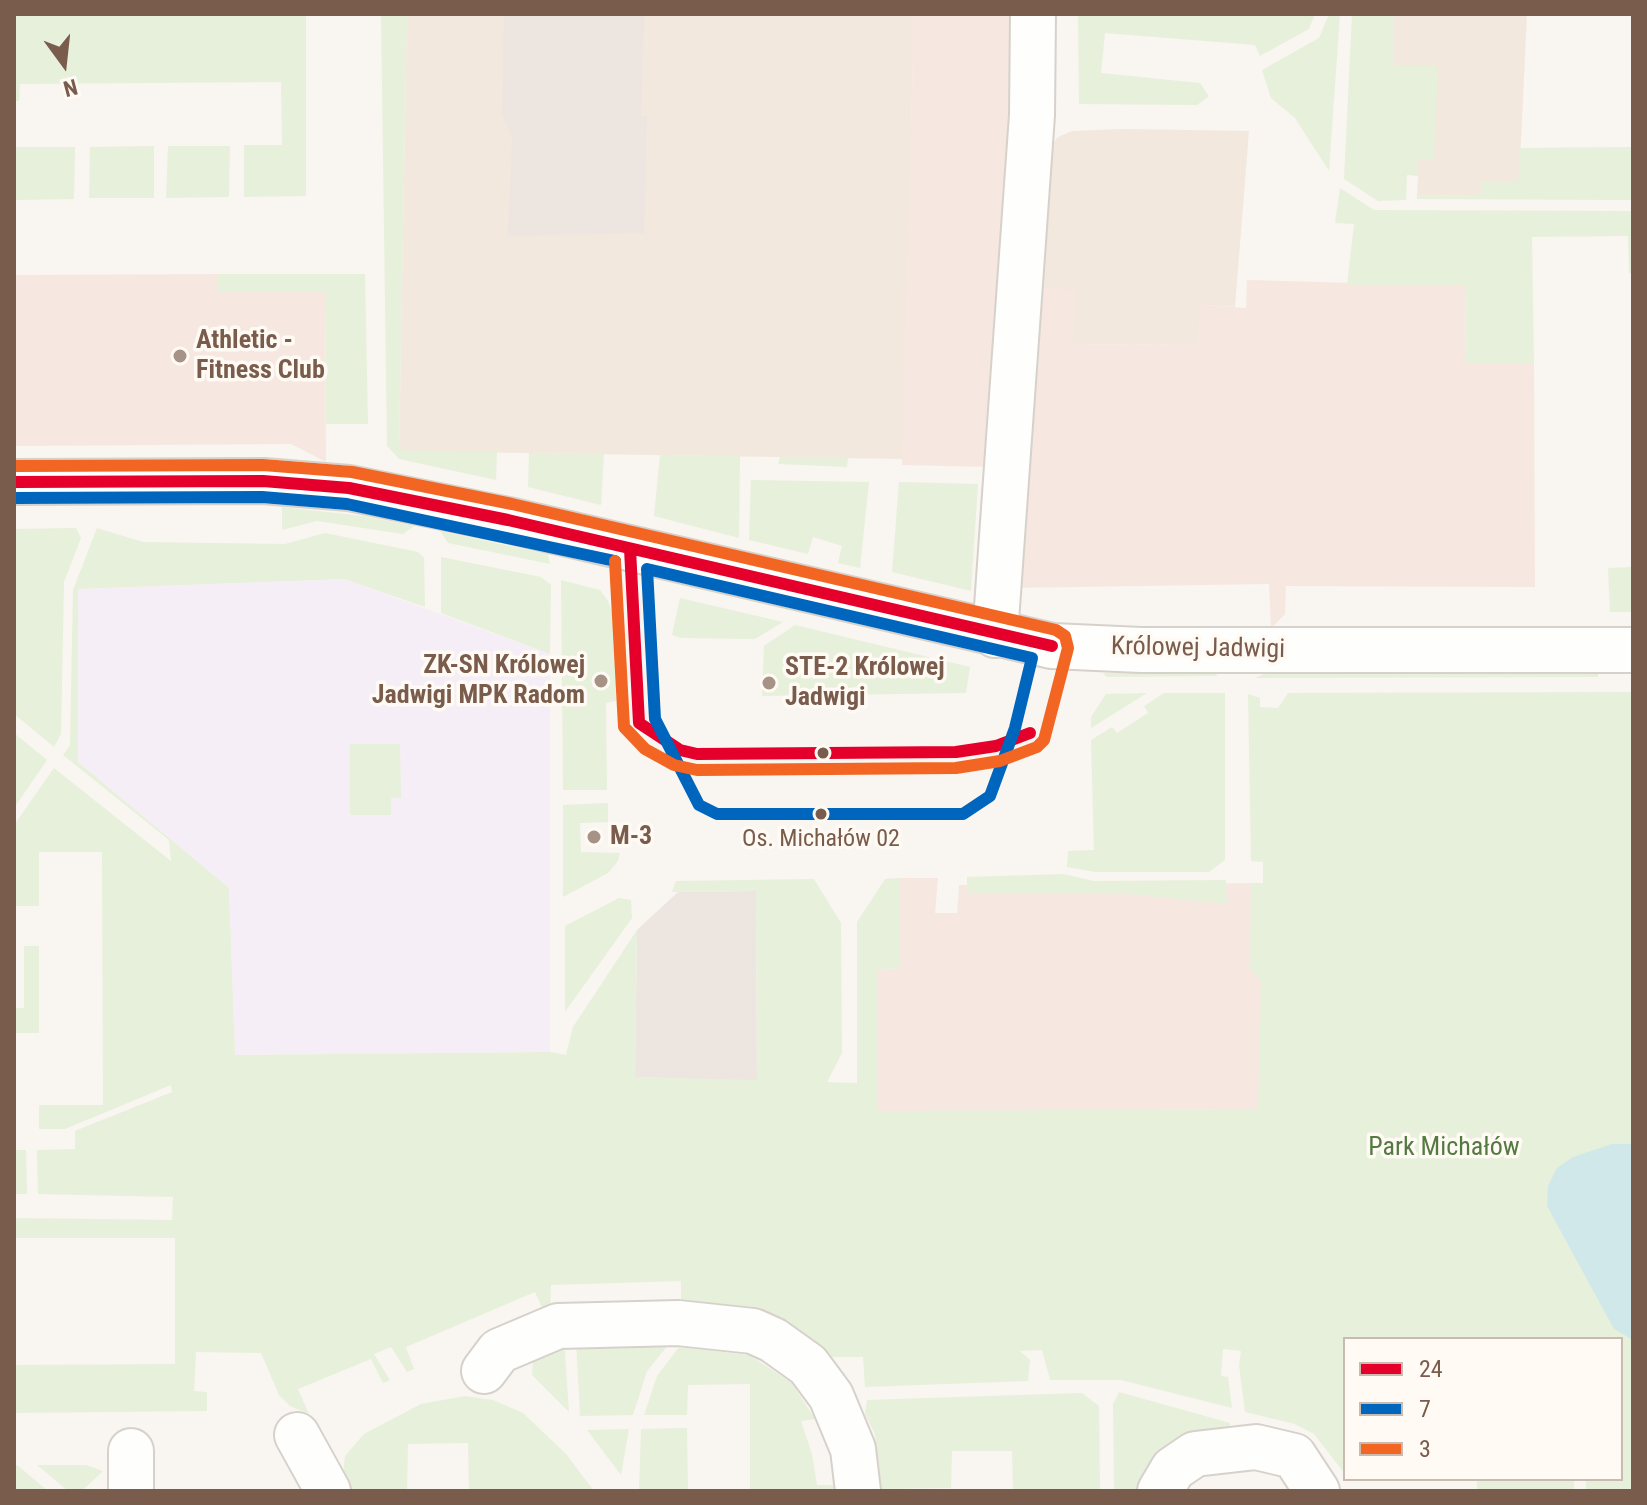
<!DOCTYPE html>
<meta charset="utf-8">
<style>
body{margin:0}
#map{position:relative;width:1647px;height:1505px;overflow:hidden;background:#f9f5f0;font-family:"Roboto Condensed",sans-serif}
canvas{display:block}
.frame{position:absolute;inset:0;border:16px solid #7a5c4d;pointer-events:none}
.legend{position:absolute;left:1343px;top:1337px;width:280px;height:144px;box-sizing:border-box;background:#fffaf3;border:2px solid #cabbb1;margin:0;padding:10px 14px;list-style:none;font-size:24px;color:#7a5c4d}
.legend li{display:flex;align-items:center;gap:16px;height:40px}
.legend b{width:40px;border:2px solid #cabbb1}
.north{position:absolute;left:24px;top:24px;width:80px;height:80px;-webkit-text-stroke:6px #fffaf3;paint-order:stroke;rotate:165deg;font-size:22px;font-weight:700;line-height:32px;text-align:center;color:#7a5c4d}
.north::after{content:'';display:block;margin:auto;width:28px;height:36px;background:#7a5c4d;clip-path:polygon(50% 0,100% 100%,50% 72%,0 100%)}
</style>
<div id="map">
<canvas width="1647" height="1505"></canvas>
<div class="frame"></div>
<ul class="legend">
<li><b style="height:10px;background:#e4002b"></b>24</li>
<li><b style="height:10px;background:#0065bd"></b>7</li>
<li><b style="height:10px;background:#f26522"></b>3</li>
</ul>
<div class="north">N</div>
</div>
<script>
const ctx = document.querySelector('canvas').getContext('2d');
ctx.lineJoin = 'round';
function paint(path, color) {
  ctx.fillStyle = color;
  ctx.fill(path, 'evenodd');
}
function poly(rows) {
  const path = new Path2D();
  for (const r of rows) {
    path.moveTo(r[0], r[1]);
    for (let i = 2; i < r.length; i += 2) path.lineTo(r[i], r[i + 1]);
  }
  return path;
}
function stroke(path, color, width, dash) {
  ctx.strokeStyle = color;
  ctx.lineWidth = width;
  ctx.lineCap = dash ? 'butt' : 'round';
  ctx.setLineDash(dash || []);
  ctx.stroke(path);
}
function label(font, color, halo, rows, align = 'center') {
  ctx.font = font + ' "Roboto Condensed",sans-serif';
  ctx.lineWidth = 7;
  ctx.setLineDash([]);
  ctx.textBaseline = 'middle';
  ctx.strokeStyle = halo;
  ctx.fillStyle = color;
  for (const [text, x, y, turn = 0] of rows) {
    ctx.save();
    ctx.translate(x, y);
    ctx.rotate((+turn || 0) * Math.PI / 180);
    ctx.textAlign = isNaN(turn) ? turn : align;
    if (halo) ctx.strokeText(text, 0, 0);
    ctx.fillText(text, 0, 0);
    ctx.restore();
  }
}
const residential = poly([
 [407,14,914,14,903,459,399,451],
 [1360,14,1527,14,1519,182,1482,182,1481,196,1417,195,1418,176,1407,175,1406,180],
 [1123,129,1249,131,1235,307,1202,305,1197,345,1039,344,1048,149,1058,137,1072,131]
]);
const commercial = poly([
 [914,14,1022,14,990,467,902,465],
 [217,274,218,291,325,291,326,462,291,444,14,446,14,275],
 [1247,280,1466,286,1465,363,1534,364,1535,587,1286,586,1285,614,1271,628,1269,584,1009,588,1041,288,1076,290,1073,344,1196,345,1202,305,1246,308],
 [899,878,938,878,935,913,957,913,959,885,1263,883,1259,1109,877,1112,877,970,899,968]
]);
const industrial = poly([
 [504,14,644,14,641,116,647,117,644,233,508,236,512,138,502,114],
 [756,891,757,1081,635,1077,637,930,678,892]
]);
const education = poly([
 [344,579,550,654,550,1052,235,1055,229,888,78,762,78,589]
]);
const green = poly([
 [14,14,306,14,306,196,244,197,244,145,282,145,281,82,20,84,19,101,14,101],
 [381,14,407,14,399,450,497,452,496,480,399,459,387,446],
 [1078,14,1315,14,1309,29,1260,56,1255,45,1105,33,1101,73,1200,83,1209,96,1197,105,1079,104],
 [1329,14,1340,14,1329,171,1295,118,1271,98,1262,70,1319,38],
 [1352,14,1394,14,1394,66,1438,66,1434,160,1418,160,1418,175,1407,175,1406,200,1378,201,1344,179],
 [154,146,154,198,89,198,90,147],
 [168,146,230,146,229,197,166,198],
 [14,147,75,147,74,199,14,200],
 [1633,147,1633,200,1417,199,1417,195,1481,196,1482,182,1518,182,1520,148],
 [1340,188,1374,210,1633,211,1633,273,1629,273,1628,236,1532,237,1534,364,1465,364,1466,286,1347,285,1354,224,1335,223],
 [217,274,365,274,368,424,326,424,325,291,217,291],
 [529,453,604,454,601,505,528,487],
 [660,455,740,456,739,538,654,516],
 [780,457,848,458,847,467,778,464],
 [751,480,869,482,860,568,838,563,842,546,813,537,808,554,749,540],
 [899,482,978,484,971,591,892,572],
 [282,507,363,516,414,526,403,534,317,521,282,530],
 [76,528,81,538,64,582,61,734,54,747,14,714,14,529],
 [97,528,143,542,285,544,325,533,418,552,424,558,425,607,344,579,78,589,78,762,229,888,235,1055,550,1052,566,1055,573,1027,637,930,635,1077,757,1080,756,891,672,892,676,881,814,879,841,923,842,1053,827,1082,857,1083,857,922,885,879,899,878,899,968,877,970,878,1111,1258,1109,1261,981,1250,969,1251,883,1263,883,1263,862,1251,861,1248,694,1260,698,1260,707,1278,708,1288,693,1633,692,1633,1491,1586,1491,1586,1479,1621,1479,1621,1339,1345,1339,1345,1474,1314,1434,1295,1424,1245,1412,1239,1365,1241,1351,1223,1349,1221,1376,1228,1377,1232,1408,1121,1380,1050,1380,1042,1350,1020,1351,1030,1360,1028,1381,865,1387,863,1357,825,1357,681,1307,681,1281,551,1285,550,1313,545,1314,535,1292,406,1347,414,1369,407,1372,391,1347,374,1354,390,1380,383,1383,371,1359,298,1389,309,1414,290,1406,279,1395,261,1353,196,1352,194,1391,207,1392,207,1411,14,1413,14,1365,175,1364,175,1238,14,1238,14,1218,172,1220,173,1197,38,1194,37,1150,75,1149,75,1131,172,1092,171,1085,65,1129,39,1129,39,1105,103,1105,102,852,39,852,39,906,15,906,14,825,54,768,171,861,169,840,63,755,70,745,73,590],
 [440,531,548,554,550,564,448,543],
 [441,557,541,577,551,585,550,654,441,613],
 [1633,567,1633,612,1610,612,1608,568],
 [561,580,600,590,608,601,615,620,616,701,606,703,607,790,563,790],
 [680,598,783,622,755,639,681,638,672,635],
 [795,625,970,667,966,693,762,696,764,646],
 [1273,670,1598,671,1598,677,1255,678],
 [1103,673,1214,673,1218,676,1107,677],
 [1147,693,1091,728,1091,717,1106,694],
 [1164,693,1225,693,1225,860,1209,872,1095,872,1067,867,1068,851,1094,850,1091,740,1112,727,1117,733,1148,713,1144,706],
 [14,733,47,760,14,808],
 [350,744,400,744,401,798,391,798,391,815,350,815],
 [608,803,608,822,580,823,581,852,620,853,618,861,608,873,563,897,563,805],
 [1064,874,1094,881,1226,880,1227,904,1127,894,967,894,967,877],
 [619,898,631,900,632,918,565,1012,565,926],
 [24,946,39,946,39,1033,15,1033,14,1008,24,1008],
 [14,1150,26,1150,27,1194,14,1194],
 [674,1338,647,1371,633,1415,580,1416,576,1339],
 [564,1339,569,1412,532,1375,533,1361,539,1353],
 [679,1347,749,1355,791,1382,815,1419,801,1421,812,1454,817,1485,844,1485,844,1491,750,1491,750,1384,688,1385,687,1415,644,1415,657,1376],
 [1119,1392,1230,1423,1230,1435,1144,1491,1114,1491,1113,1404],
 [1082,1393,1099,1406,1100,1491,1013,1491,1012,1451,952,1451,951,1488,881,1489,875,1434,865,1414,867,1400],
 [465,1396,493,1400,523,1413,566,1454,594,1491,469,1491,468,1443,408,1444,407,1491,350,1491,343,1475,345,1456,364,1434,421,1404],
 [687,1428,688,1491,639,1491,641,1429],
 [629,1429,621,1475,587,1430],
 [14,1465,17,1465,48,1491,14,1491],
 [37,1465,86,1465,103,1471,82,1491,68,1491],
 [1477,1479,1574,1479,1574,1491,1477,1491]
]);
const water = poly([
 [1612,1144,1633,1144,1633,1340,1614,1329,1547,1206,1548,1186,1557,1168,1573,1157]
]);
const minor = poly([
 [14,482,263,481,349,488,508,520,1052,646,1141,650,1633,650],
 [995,635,1032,115,1033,14],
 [484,1371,499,1351,558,1326,678,1323,753,1331,773,1340,808,1365,831,1396,853,1449,858,1491],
 [297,1435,328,1491],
 [131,1451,131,1491],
 [1160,1491,1173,1469,1195,1454,1256,1447,1294,1456,1317,1491]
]);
const bus1 = poly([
 [14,482,263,481,349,488,508,520,1052,646],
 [630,549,639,723,680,750,697,754,956,752,996,746,1030,733]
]);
const bus2 = poly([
 [14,498,262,497,347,504,615,561],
 [647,569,1032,658,1015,728,990,796,963,814,717,814,699,805,655,719,647,569]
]);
const bus3 = poly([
 [14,466,263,465,352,472,512,504,1056,630,1065,636,1068,648,1044,740,1037,747,1000,761,956,768,697,770,674,765,645,749,624,727,615,561]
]);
const markers = [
 [180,356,8,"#a69286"],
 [601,681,8,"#a69286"],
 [769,683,8,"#a69286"],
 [823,753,7,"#7a5c4d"],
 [821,814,7,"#7a5c4d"],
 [594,837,8,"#a69286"]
];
const busNames = [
 ["Os. Michałów 02",821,840]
];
const poiNames = [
 ["Athletic -",196,341],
 ["Fitness Club",196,371],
 ["ZK-SN Królowej",585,666,"right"],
 ["Jadwigi MPK Radom",585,696,"right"],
 ["STE-2 Królowej",785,668],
 ["Jadwigi",785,698],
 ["M-3",610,837]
];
const streetNames = [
 ["Królowej Jadwigi",1198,649,1]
];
const parkNames = [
 ["Park Michałów",1444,1148]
];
paint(residential, '#f2e8de');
paint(commercial, '#f6e8e1');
paint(industrial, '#ede5e0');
paint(education, '#f6eef6');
paint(green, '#e7f0db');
paint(water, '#d0e8ea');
stroke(minor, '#d7d1cb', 48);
stroke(minor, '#fefefd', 44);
stroke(bus1, '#e4002b', 12);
stroke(bus2, '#0065bd', 12);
stroke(bus3, '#f26522', 12);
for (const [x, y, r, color] of markers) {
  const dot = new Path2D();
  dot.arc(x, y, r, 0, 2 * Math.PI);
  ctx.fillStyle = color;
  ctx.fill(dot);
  stroke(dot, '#fffaf3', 3);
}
label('24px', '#7a5c4d', '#fffaf3', busNames);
label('bold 26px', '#7a5c4d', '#fffaf3', poiNames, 'left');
label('26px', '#7a5c4d', '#fffaf3', streetNames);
label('26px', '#537a41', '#fffaf3', parkNames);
</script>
